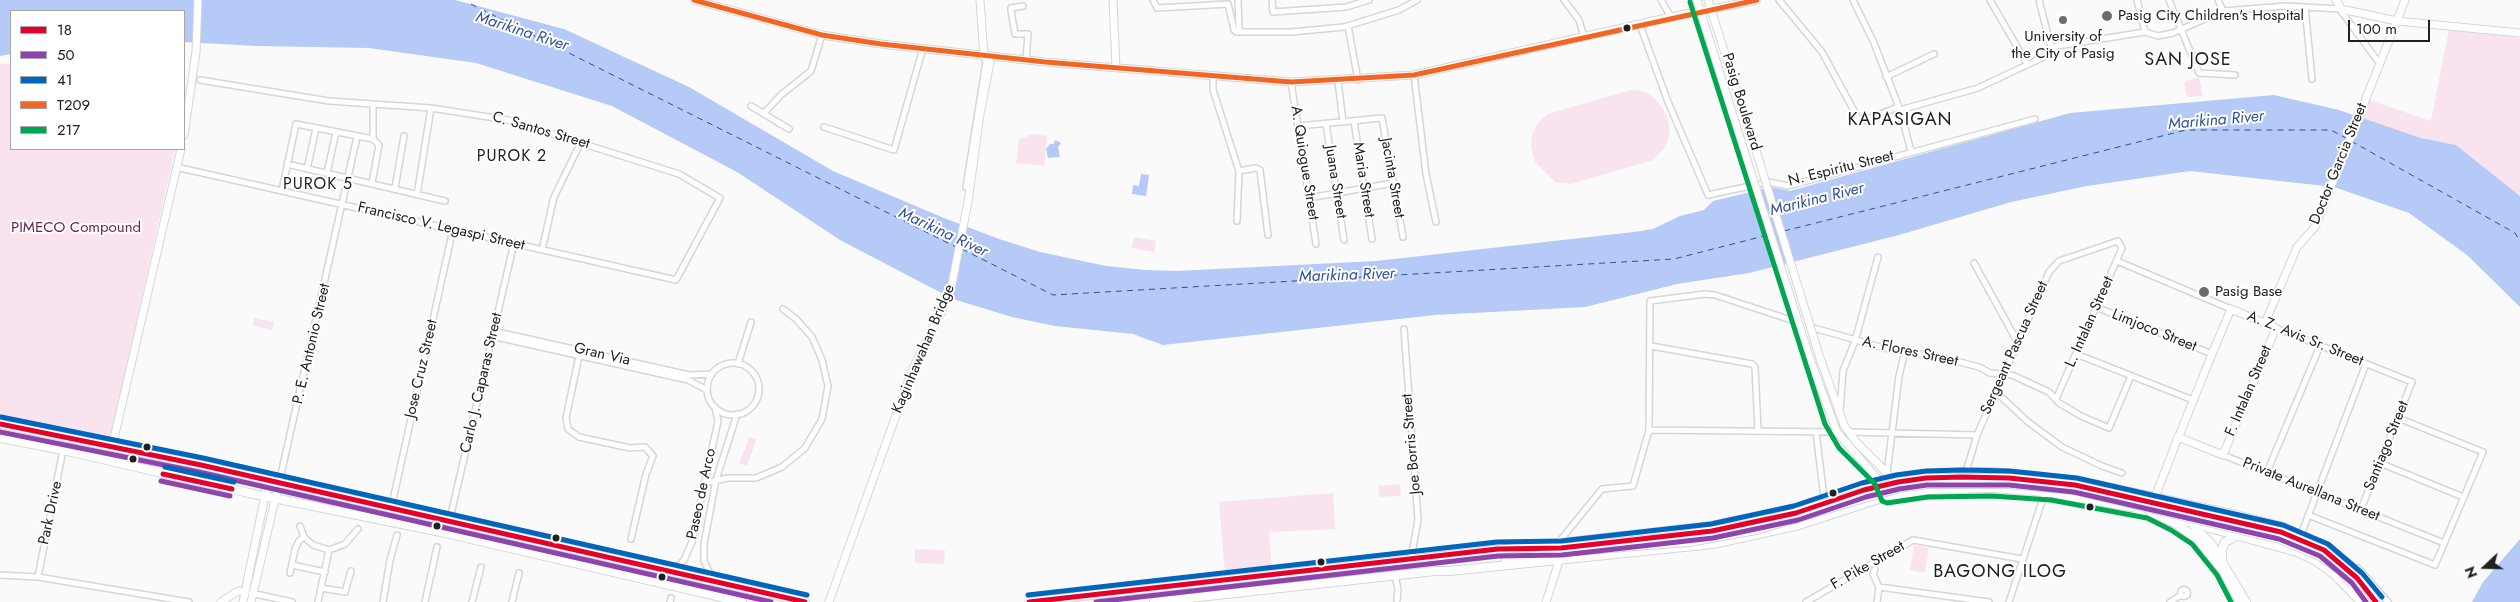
<!DOCTYPE html>
<style>
body{margin:0}
#map{position:relative;width:2520px;height:602px;overflow:hidden;background:#fafafb;font-family:Jost,sans-serif}
canvas{display:block}
.legend{position:absolute;left:10px;top:10px;width:175px;height:140px;box-sizing:border-box;background:#fff;border:1px solid #a6a6a6;margin:0;padding:6px 9px;list-style:none;font-size:15px;color:#202021}
.legend li{display:flex;align-items:center;gap:10px;height:25px}
.legend b{width:25px;border:1px solid #a6a6a6}
.north{position:absolute;left:2460px;top:542px;width:50px;height:50px;-webkit-text-stroke:4px #fff;paint-order:stroke;rotate:249deg;font-size:14px;font-weight:700;line-height:20px;text-align:center;color:#202021}
.north::after{content:'';display:block;margin:auto;width:18px;height:22px;background:#202021;clip-path:polygon(50% 0,100% 100%,50% 72%,0 100%)}
.scale{position:absolute;left:2348px;top:20px;width:82px;height:22px;box-sizing:border-box;border:2px solid #202021;border-top:0;padding-left:6px;font-size:15px;line-height:18px;white-space:nowrap;color:#202021;-webkit-text-stroke:4px #fff;paint-order:stroke}
</style>
<div id="map">
<canvas width="2520" height="602"></canvas>
<ul class="legend">
<li><b style="height:6px;background:#e4002b"></b>18</li>
<li><b style="height:6px;background:#8e44ad"></b>50</li>
<li><b style="height:6px;background:#0065bd"></b>41</li>
<li><b style="height:6px;background:#f26522"></b>T209</li>
<li><b style="height:6px;background:#00a651"></b>217</li>
</ul>
<div class="north">N</div>
<div class="scale">100 m</div>
</div>
<script>
const ctx = document.querySelector('canvas').getContext('2d');
ctx.lineJoin = 'round';
function paint(path, color) {
  ctx.fillStyle = color;
  ctx.fill(path, 'evenodd');
}
function poly(rows) {
  const path = new Path2D();
  for (const r of rows) {
    if (r.length === 3) {
      path.moveTo(r[0] + r[2], r[1]);
      path.arc(r[0], r[1], r[2], 0, 2 * Math.PI);
      continue;
    }
    path.moveTo(r[0], r[1]);
    for (let i = 2; i < r.length; i += 2) path.lineTo(r[i], r[i + 1]);
  }
  return path;
}
function stroke(path, color, width, dash) {
  ctx.strokeStyle = color;
  ctx.lineWidth = width;
  ctx.lineCap = dash ? 'butt' : 'round';
  ctx.setLineDash(dash || []);
  ctx.stroke(path);
}
function label(font, color, halo, rows, align = 'center') {
  ctx.font = font + ' Jost,sans-serif';
  ctx.lineWidth = 4;
  ctx.setLineDash([]);
  ctx.textBaseline = 'middle';
  ctx.strokeStyle = halo;
  ctx.fillStyle = color;
  for (const [text, x, y, turn = 0] of rows) {
    ctx.save();
    ctx.translate(x, y);
    ctx.rotate((+turn || 0) * Math.PI / 180);
    ctx.textAlign = isNaN(turn) ? turn : align;
    if (halo) ctx.strokeText(text, 0, 0);
    ctx.fillText(text, 0, 0);
    ctx.restore();
  }
}
const green = poly([
 [2449,29,2520,38,2520,196,2456,145,2421,138,2362,118,2369,100,2431,121],
 [11,63,11,149,175,149,110,439,0,417,0,64],
 [2199,77,2203,96,2187,97,2184,82],
 [1631,90,1643,91,1653,97,1662,107,1668,120,1670,132,1666,146,1653,160,1571,184,1555,182,1535,162,1531,147,1532,135,1538,123,1548,114],
 [1032,134,1047,136,1044,166,1016,163,1019,140],
 [1134,237,1156,241,1154,252,1132,248],
 [254,318,274,322,272,330,253,326],
 [749,437,756,440,747,466,739,463,744,450,749,452,745,450],
 [1400,484,1401,496,1379,497,1378,486],
 [1333,493,1335,529,1269,532,1272,568,1225,573,1219,502],
 [1914,545,1929,548,1925,573,1910,570],
 [915,549,945,550,944,564,915,563]
]);
const water = poly([
 [0,0,455,0,564,29,689,87,833,171,944,218,999,239,1040,252,1106,266,1146,270,1177,271,1376,261,1634,232,1653,229,1680,216,1704,210,1713,201,1771,187,1790,191,2070,113,2274,95,2339,110,2421,138,2456,145,2520,196,2520,307,2467,255,2409,213,2334,187,2190,171,2087,186,2011,202,1899,235,1749,273,1677,284,1585,307,1435,315,1163,345,1133,334,1055,326,1012,317,953,299,840,240,737,172,612,106,476,63,369,48,256,46,184,42,184,11,11,11,11,54,0,56],
 [1055,140,1061,143,1058,147,1060,157,1048,158,1046,149,1050,144,1054,144],
 [1141,174,1149,175,1146,196,1132,194,1133,185,1139,186],
 [2520,539,2520,602,2472,602,2483,582]
]);
const ferry = poly([
 [471,4,956,247],
 [2351,141,2515,233,2520,241],
 [1784,231,2186,130,2331,130,2346,138],
 [962,249,1053,295,1674,259,1768,235]
]);
const street = poly([
 [1153,0,1157,8,1228,4,1234,30,1236,32,1291,32,1344,27,1399,10,1417,0],
 [1238,0,1239,29],
 [1272,0,1273,12,1346,7,1369,0],
 [1564,0,1579,20,1584,37],
 [1661,0,1671,17],
 [1779,0,1822,52,1860,122,1898,107],
 [1853,0,1874,43,1900,110,1911,151],
 [1990,0,2027,64],
 [2137,0,2145,32],
 [2169,0,2199,73,2235,75],
 [2218,0,2223,11],
 [1023,6,1011,8,1011,11,1015,34,1028,34,1026,60],
 [2305,7,2312,79],
 [2341,11,2377,60],
 [1640,25,1668,102,1708,195,1769,182,1788,186,2035,119],
 [1348,26,1358,80],
 [2145,32,2158,36,2173,33,2223,11,2286,6,2341,9],
 [2051,47,2145,32],
 [1414,75,1426,174,1436,222],
 [1213,77,1213,90,1239,171,1237,221],
 [1886,77,1934,54],
 [1338,81,1343,122],
 [1291,82,1316,244],
 [751,106,789,129],
 [1900,110,1978,88,2048,55,2051,47,2039,0],
 [764,113,782,94,811,71,822,35],
 [1354,121,1372,239],
 [1326,124,1344,240],
 [1298,126,1382,118,1403,237],
 [824,127,894,150,923,48],
 [287,164,445,201],
 [176,167,676,280,720,198,679,174,508,120,431,108,329,101,200,80],
 [307,169,316,128],
 [1239,171,1256,168,1260,170,1268,235],
 [327,173,336,132],
 [372,183,379,145,373,139,373,105],
 [966,187,986,62,984,56],
 [395,188,404,136],
 [282,190,296,124,373,139],
 [417,195,431,108],
 [1309,198,1393,183],
 [542,250,554,197,581,142],
 [2117,261,2231,309],
 [1974,263,2018,343],
 [2096,307,2212,354],
 [1814,328,1884,348,1944,358,1979,367,1990,373,2012,375,2049,392,2059,403,2081,416,2109,428,2131,376],
 [2276,328,2412,382,2361,509],
 [1404,329,1418,519,1411,559],
 [493,331,689,375,712,374],
 [492,336,688,380,707,390],
 [1651,346,1752,364,1755,367,1758,431],
 [580,351,566,418,568,429,579,437,630,448,645,447,653,456,646,474,631,539],
 [2076,354,2193,400],
 [733,389,26],
 [738,364,751,322],
 [1995,391,2027,421,2062,447,2102,466,2122,473],
 [1840,411,1843,371,1855,341,1878,257],
 [1649,430,1837,432],
 [1816,432,1824,498],
 [1849,432,1977,435],
 [2223,455,2444,543],
 [2380,463,2463,497],
 [1966,472,1977,435,2049,272,2059,261,2118,241,2122,248,2056,399],
 [2267,472,2320,346],
 [1887,473,1899,376,1905,351],
 [279,483,357,137],
 [705,483,728,478,756,478,782,467,805,448,822,419,828,386,822,360,812,337,796,319,783,309],
 [391,509,453,229],
 [2308,515,2435,565,2483,452,2398,418],
 [449,523,514,243],
 [300,526,304,537,313,545,329,550,345,544,358,529],
 [2302,532,2366,364],
 [1558,543,1602,489,1633,486,1649,430,1650,301,1705,294,1715,295,1794,321],
 [292,565,325,572],
 [2358,568,2388,602],
 [1875,569,1873,574,1879,587,1877,602],
 [668,570,679,565,684,560,692,542,718,421,715,407],
 [290,573,295,549,299,541,304,537],
 [0,575,38,577,189,602],
 [1395,575,1398,590,1397,600],
 [38,577,63,450],
 [714,581,704,561,704,544,716,480,737,414],
 [1879,587,1989,602],
 [321,588,345,592,351,571],
 [2184,593,3.5],
 [251,593,292,602],
 [318,602,329,550],
 [383,602,390,560,397,535],
 [425,602,437,547],
 [472,602,481,567],
 [512,602,519,573],
 [670,602,671,598],
 [1806,602,1913,540,2022,559],
 [2009,602,2045,492],
 [2170,602,2181,595]
]);
const secondary = poly([
 [694,0,822,35,881,44,1045,62,1291,82,1414,75,1671,17,1757,0],
 [980,0,984,56],
 [1113,0,1116,68],
 [1697,0,1747,160],
 [1708,0,1757,154],
 [2336,0,2341,9,2397,21,2520,33],
 [184,135,196,52,198,0],
 [2265,323,2297,247,2315,227,2405,0],
 [1820,358,1844,425,1856,442,1887,473,1893,482],
 [1810,359,1837,432,1882,484],
 [112,447,181,149],
 [2153,501,2155,497,2171,456,2178,437,2179,436,2212,354,2231,309,2276,328,2223,455,2178,437],
 [221,602,238,591,245,592],
 [243,602,268,481],
 [251,602,279,483],
 [829,602,913,368,941,313,952,284,968,202,980,114,991,57],
 [1546,602,1560,558]
]);
const primary = poly([
 [0,424,201,465,805,602],
 [0,438,63,450,249,493,441,532,742,602],
 [2149,511,2175,523,2197,539,2223,571,2240,602],
 [2159,514,2297,552,2316,561,2335,575,2361,602],
 [2191,523,2212,545,2246,602],
 [2222,558,2222,549,2225,542,2237,536],
 [1506,560,1562,552],
 [1029,602,1712,526,1795,508,1881,480,1926,474,1966,472,1994,472,2098,485,2236,515,2283,527,2327,547,2346,562,2359,574,2375,601],
 [1154,602,1435,571,1450,571,1713,544,1799,525,1885,497,1927,490,1992,488,2045,492,2131,507]
]);
const secondaryBridge = poly([
 [1757,154,1820,358],
 [1747,160,1810,359]
]);
const primaryBridge = poly([
 [1561,548,1663,538,1755,524,1898,482,1926,478,2009,478,2075,485,2281,532,2324,550,2357,578],
 [1571,551,1689,542,1756,530,1899,488,1928,484,2008,484,2074,490,2279,539,2320,556,2339,569,2353,585]
]);
const bus1 = poly([
 [0,424,201,465,805,602],
 [163,474,232,489],
 [1029,602,1498,549,1561,548,1712,531,1796,513,1864,490,1898,482,1926,478,1962,477,2009,478,2075,485,2281,532,2324,550,2357,578,2376,602]
]);
const bus2 = poly([
 [0,432,199,472,771,602],
 [161,481,230,496],
 [1096,602,1498,556,1562,555,1713,538,1798,520,1866,497,1899,489,1927,485,2009,485,2074,492,2279,539,2320,556,2352,583,2366,602]
]);
const bus3 = poly([
 [1,417,203,458,807,595],
 [165,467,234,482],
 [1028,595,1497,542,1561,541,1711,524,1794,506,1862,483,1896,475,1926,471,1962,470,2010,471,2077,478,2283,525,2328,544,2362,573,2382,597]
]);
const bus4 = poly([
 [694,0,822,35,881,44,1045,62,1291,82,1414,75,1757,0]
]);
const bus5 = poly([
 [1690,2,1825,424,1839,448,1875,484,1882,501,1887,503,1928,497,1992,496,2051,500,2147,518,2171,530,2192,544,2217,575,2231,602]
]);
const markers = [
 [2107,16,6,"#6c6c6d"],
 [2063,20,5,"#6c6c6d"],
 [1627,28,4.5,"#202021"],
 [2204,292,6,"#6c6c6d"],
 [147,447,4.5,"#202021"],
 [133,459,4.5,"#202021"],
 [1833,493,4.5,"#202021"],
 [2090,507,4.5,"#202021"],
 [437,526,4.5,"#202021"],
 [556,538,4.5,"#202021"],
 [1321,562,4.5,"#202021"],
 [662,577,4.5,"#202021"]
];
const poiNames = [
 ["Pasig City Children's Hospital",2118,16],
 ["University of",2063,37,"center"],
 ["the City of Pasig",2063,54,"center"],
 ["Pasig Base",2215,292]
];
const streetNames = [
 ["Pasig Boulevard",1741,102,73],
 ["C. Santos Street",541,131,16],
 ["A. Quiogue Street",1304,163,81],
 ["Doctor Garcia Street",2339,164,-68],
 ["N. Espiritu Street",1841,169,-14],
 ["Jacinta Street",1392,178,80],
 ["Maria Street",1363,180,81],
 ["Juana Street",1335,182,81],
 ["Francisco V. Legaspi Street",441,227,13],
 ["L. Intalan Street",2090,322,-66],
 ["Limjoco Street",2154,331,22],
 ["A. Z. Avis Sr. Street",2305,339,22],
 ["P. E. Antonio Street",312,344,-77],
 ["Sergeant Pascua Street",2015,348,-66],
 ["Kaginhawahan Bridge",924,349,-67],
 ["A. Flores Street",1910,352,12],
 ["Gran Via",602,355,13],
 ["Jose Cruz Street",422,369,-77],
 ["Carlo J. Caparas Street",482,383,-77],
 ["F. Intalan Street",2249,391,-67],
 ["Joe Borris Street",1412,444,-95],
 ["Santiago Street",2387,446,-68],
 ["Private Aurellana Street",2311,490,22],
 ["Paseo de Arco",702,494,-78],
 ["Park Drive",51,513,-78],
 ["F. Pike Street",1868,566,-30]
];
const parkNames = [
 ["PIMECO Compound",76,228]
];
const waterNames = [
 ["Marikina River",522,32,18],
 ["Marikina River",2216,121,-5],
 ["Marikina River",1817,200,-14],
 ["Marikina River",943,233,25],
 ["Marikina River",1347,276,-2]
];
const neighbourhoodNames = [
 ["PUROK 2",512,157],
 ["PUROK 5",318,185]
];
const quarterNames = [
 ["SAN JOSE",2188,61],
 ["KAPASIGAN",1900,121],
 ["BAGONG ILOG",2000,573]
];
paint(green, '#f9e3ef');
paint(water, '#b5caf6');
stroke(ferry, '#314f99', 1, [6, 5]);
stroke(street, '#d6d6d7', 8);
stroke(secondary, '#d6d6d7', 9);
stroke(primary, '#d6d6d7', 10);
stroke(street, '#fefefe', 5);
stroke(secondary, '#fefefe', 7);
stroke(primary, '#fefefe', 8);
stroke(secondaryBridge, '#d6d6d7', 9, []);
stroke(primaryBridge, '#d6d6d7', 10, []);
stroke(secondaryBridge, '#fefefe', 7);
stroke(primaryBridge, '#fefefe', 8);
stroke(bus1, '#e4002b', 5);
stroke(bus2, '#8e44ad', 5);
stroke(bus3, '#0065bd', 5);
stroke(bus4, '#f26522', 5);
stroke(bus5, '#00a651', 5);
for (const [x, y, r, color] of markers) {
  const dot = new Path2D();
  dot.arc(x, y, r, 0, 2 * Math.PI);
  ctx.fillStyle = color;
  ctx.fill(dot);
  stroke(dot, '#fff', 2);
}
label('15px', '#202021', '#fff', poiNames, 'left');
label('15px', '#202021', '#fff', streetNames);
label('15px', '#702154', '#fff', parkNames);
label('italic 16px', '#314f99', '#fff', waterNames);
ctx.letterSpacing = '1px';
label('16px', '#202021', '#fff', neighbourhoodNames);
ctx.letterSpacing = '0px';
ctx.letterSpacing = '1px';
label('18px', '#202021', '#fff', quarterNames);
ctx.letterSpacing = '0px';
</script>
